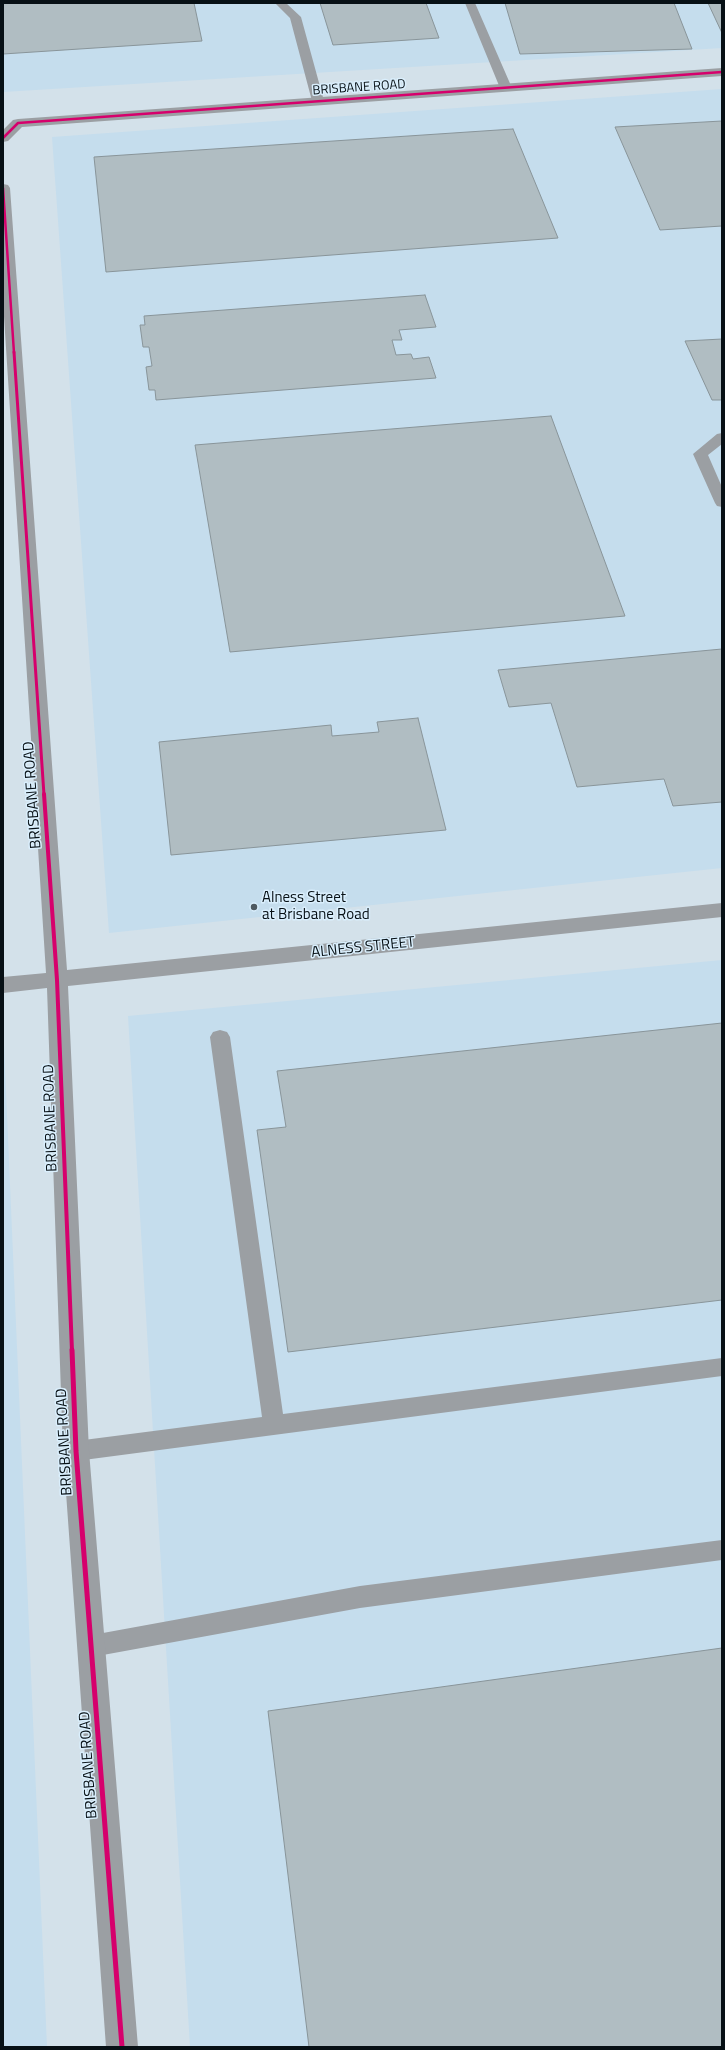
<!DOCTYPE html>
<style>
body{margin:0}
#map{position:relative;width:725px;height:2050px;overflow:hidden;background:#d3e1ea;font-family:"Titillium Web",sans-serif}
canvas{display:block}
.frame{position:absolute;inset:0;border:4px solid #071015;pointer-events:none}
</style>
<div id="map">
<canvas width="725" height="2050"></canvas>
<div class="frame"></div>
</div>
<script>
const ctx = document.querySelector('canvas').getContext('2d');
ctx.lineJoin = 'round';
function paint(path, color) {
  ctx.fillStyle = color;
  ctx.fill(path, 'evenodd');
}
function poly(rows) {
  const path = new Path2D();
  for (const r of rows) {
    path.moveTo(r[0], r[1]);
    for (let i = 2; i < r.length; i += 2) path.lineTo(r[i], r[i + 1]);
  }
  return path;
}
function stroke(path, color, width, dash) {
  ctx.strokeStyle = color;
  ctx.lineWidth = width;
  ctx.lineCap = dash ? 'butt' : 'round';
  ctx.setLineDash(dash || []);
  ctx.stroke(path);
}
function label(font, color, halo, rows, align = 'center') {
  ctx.font = font + ' "Titillium Web",sans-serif';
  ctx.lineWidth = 3;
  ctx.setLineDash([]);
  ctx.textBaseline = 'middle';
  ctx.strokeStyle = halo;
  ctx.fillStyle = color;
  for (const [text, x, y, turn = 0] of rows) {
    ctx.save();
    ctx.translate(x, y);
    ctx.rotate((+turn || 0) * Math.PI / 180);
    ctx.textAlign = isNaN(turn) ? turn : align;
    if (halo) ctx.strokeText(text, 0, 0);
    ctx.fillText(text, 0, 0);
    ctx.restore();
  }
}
const built = poly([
 [3,3,722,3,722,48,3,92],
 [722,89,722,868,109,933,52,137],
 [722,960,722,2047,190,2047,128,1016],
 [3,1021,47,2047,3,2047]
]);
const building = poly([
 [3,3,194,3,202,41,3,54,3,3],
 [320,3,426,3,439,38,333,45,320,3],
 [505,3,674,3,692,49,520,54,505,3],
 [708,3,722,3,722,33,708,3],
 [722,121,722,226,660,230,615,127,722,121],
 [513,129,558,238,106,272,94,157,513,129],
 [425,295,436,327,399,330,402,340,392,340,396,355,411,354,413,359,429,357,436,378,156,400,155,390,149,390,146,367,152,366,149,347,143,347,140,325,145,325,144,316,425,295],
 [722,339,722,400,712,400,685,341,722,339],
 [551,416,625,616,230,652,195,445,551,416],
 [722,649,722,802,673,806,664,779,577,787,551,703,509,707,498,670,722,649],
 [418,718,446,830,171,855,159,742,331,725,332,736,379,732,377,722,418,718],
 [722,1023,722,1300,288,1352,257,1130,286,1127,277,1071,722,1023],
 [722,1648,722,2047,309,2047,268,1711,722,1648]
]);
const lane = poly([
 [275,3,286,3,301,17,324,101,322,103,314,103,312,101,290,18,275,3],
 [465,3,475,3,512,88,510,90,506,91,500,88,465,3],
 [722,433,722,444,708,455,722,487,722,507,717,506,715,503,693,454,717,434,722,433],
 [220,1030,227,1032,230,1037,283,1414,722,1358,722,1376,76,1461,68,1458,65,1451,68,1444,76,1441,262,1417,210,1037,213,1032,220,1030],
 [722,1540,722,1560,360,1608,92,1657,84,1654,80,1646,84,1638,92,1635,360,1586,722,1540]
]);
const street = poly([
 [722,68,722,76,22,127,8,141,3,142,3,130,13,120,18,119,722,68],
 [3,184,8,185,10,188,67,970,722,903,722,917,68,986,89,1451,138,2047,106,2047,63,1451,47,988,3,993,3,977,46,973,3,301,3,184]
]);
const cyclewayFar3 = poly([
 [3,138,18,123,722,72],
 [3,188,14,353]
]);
const cyclewayFar2 = poly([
 [14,352,44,795]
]);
const cyclewayFar1 = poly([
 [44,794,57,980,72,1351]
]);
const cycleway = poly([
 [72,1350,76,1451,122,2047]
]);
const markers = [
 [254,907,4,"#4e5960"]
];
const farStreetnames = [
 ["BRISBANE ROAD",359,88,-4]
];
const streetNames = [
 ["BRISBANE ROAD",33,795,-94],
 ["ALNESS STREET",363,948,-6],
 ["BRISBANE ROAD",51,1118,-92],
 ["BRISBANE ROAD",65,1442,-93],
 ["BRISBANE ROAD",89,1765,-94]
];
const poiNames = [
 ["Alness Street",262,898],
 ["at Brisbane Road",262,915]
];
paint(built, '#c5dded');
paint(building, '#b0bdc2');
stroke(building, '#89959a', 1);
paint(lane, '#9b9fa3');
paint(street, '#9b9fa3');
stroke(cyclewayFar3, '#d6006c', 2.5);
stroke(cyclewayFar2, '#d6006c', 3);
stroke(cyclewayFar1, '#d6006c', 4);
stroke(cycleway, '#d6006c', 5);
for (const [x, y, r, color] of markers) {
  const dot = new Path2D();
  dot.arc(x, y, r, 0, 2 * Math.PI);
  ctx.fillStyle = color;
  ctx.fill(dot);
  stroke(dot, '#daeffd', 1.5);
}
label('13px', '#071015', '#daeffd', farStreetnames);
label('15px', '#071015', '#daeffd', streetNames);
label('15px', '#071015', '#daeffd', poiNames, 'left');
</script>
